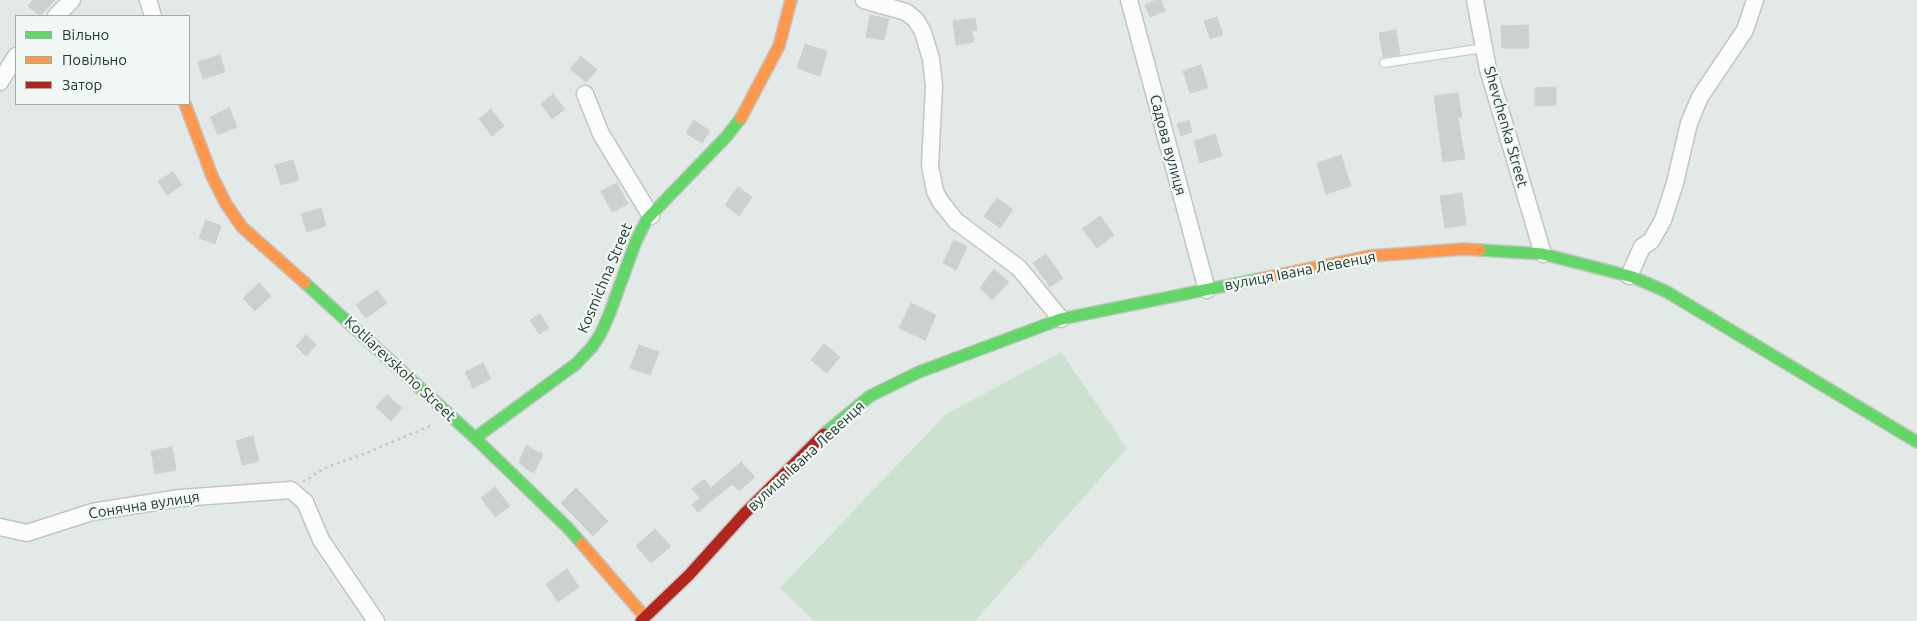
<!DOCTYPE html>
<meta charset="utf-8">
<style>
body{margin:0}
#map{position:relative;width:1917px;height:621px;overflow:hidden;background:#e3e9e6;font-family:Ubuntu,sans-serif}
canvas{display:block}
.legend{position:absolute;left:15px;top:15px;width:175px;height:90px;box-sizing:border-box;background:#f1f8f4;border:1px solid #9eaca6;margin:0;padding:6px 9px;list-style:none;font-size:15px;color:#223b31}
.legend li{display:flex;align-items:center;gap:10px;height:25px}
.legend b{width:25px;border:1px solid #9eaca6}
</style>
<div id="map">
<canvas width="1917" height="621"></canvas>
<ul class="legend">
<li><b style="height:6px;background:#63d668"></b>Вільно</li>
<li><b style="height:6px;background:#ff974d"></b>Повільно</li>
<li><b style="height:6px;background:#b3261e"></b>Затор</li>
</ul>
</div>
<script>
const ctx = document.querySelector('canvas').getContext('2d');
ctx.lineJoin = 'round';
function paint(path, color) {
  ctx.fillStyle = color;
  ctx.fill(path, 'evenodd');
}
function poly(rows) {
  const path = new Path2D();
  for (const r of rows) {
    path.moveTo(r[0], r[1]);
    for (let i = 2; i < r.length; i += 2) path.lineTo(r[i], r[i + 1]);
  }
  return path;
}
function stroke(path, color, width, dash) {
  ctx.strokeStyle = color;
  ctx.lineWidth = width;
  ctx.lineCap = dash ? 'butt' : 'round';
  ctx.setLineDash(dash || []);
  ctx.stroke(path);
}
function label(font, color, halo, rows, align = 'center') {
  ctx.font = font + ' Ubuntu,sans-serif';
  ctx.lineWidth = 4.5;
  ctx.setLineDash([]);
  ctx.textBaseline = 'middle';
  ctx.strokeStyle = halo;
  ctx.fillStyle = color;
  for (const [text, x, y, turn = 0] of rows) {
    ctx.save();
    ctx.translate(x, y);
    ctx.rotate((+turn || 0) * Math.PI / 180);
    ctx.textAlign = isNaN(turn) ? turn : align;
    if (halo) ctx.strokeText(text, 0, 0);
    ctx.fillText(text, 0, 0);
    ctx.restore();
  }
}
const green = poly([
 [1061,352,1127,448,975,621,814,621,780,588,945,415]
]);
const building = poly([
 [33,0,55,0,40,16,28,6,33,0],
 [1156,0,1161,0,1165,11,1150,17,1145,5,1156,0],
 [870,15,889,19,884,40,866,37,870,15],
 [1217,17,1223,35,1210,39,1204,21,1217,17],
 [975,18,977,30,972,30,974,42,956,45,953,21,975,18],
 [1528,25,1529,48,1502,48,1501,26,1528,25],
 [1396,30,1400,55,1383,57,1379,33,1396,30],
 [805,44,827,51,820,76,797,68,805,44],
 [220,55,225,72,203,79,198,62,220,55],
 [581,56,597,70,586,82,570,69,581,56],
 [1201,65,1208,88,1190,93,1183,71,1201,65],
 [1556,87,1556,105,1535,106,1535,88,1556,87],
 [1458,93,1462,117,1458,118,1465,159,1443,162,1434,96,1458,93],
 [553,94,565,109,552,119,541,104,553,94],
 [229,108,237,127,218,135,210,117,229,108],
 [491,109,504,126,492,136,479,119,491,109],
 [694,120,710,131,702,143,686,133,694,120],
 [1189,120,1192,132,1181,136,1177,124,1189,120],
 [1215,134,1222,156,1200,163,1194,141,1215,134],
 [1341,155,1351,186,1326,194,1317,163,1341,155],
 [293,160,299,180,281,185,275,165,293,160],
 [173,172,182,185,167,195,158,181,173,172],
 [617,183,628,204,612,212,601,191,617,183],
 [738,187,752,197,739,216,725,205,738,187],
 [1462,193,1466,225,1445,228,1440,196,1462,193],
 [997,198,1013,210,1000,228,984,216,997,198],
 [321,208,326,226,307,232,301,214,321,208],
 [1100,216,1114,235,1097,248,1082,229,1100,216],
 [206,220,221,226,215,244,199,238,206,220],
 [954,240,967,247,956,270,943,263,954,240],
 [1046,254,1063,278,1050,287,1033,263,1046,254],
 [994,269,1009,282,992,300,980,288,994,269],
 [259,283,271,296,255,311,243,298,259,283],
 [377,290,387,303,366,318,356,305,377,290],
 [911,303,936,315,925,340,899,328,911,303],
 [540,314,549,328,539,334,530,320,540,314],
 [306,335,316,345,306,356,296,346,306,335],
 [824,344,840,357,827,373,811,360,824,344],
 [639,345,659,352,650,375,630,368,639,345],
 [483,363,491,379,473,388,465,372,483,363],
 [387,395,402,408,391,421,376,407,387,395],
 [253,436,259,461,242,465,236,441,253,436],
 [526,446,543,454,534,473,526,469,519,462,526,446],
 [172,447,176,470,155,474,151,451,172,447],
 [741,462,755,477,739,491,732,484,698,512,692,505,700,498,692,489,704,479,711,488,741,462],
 [495,487,510,506,495,517,481,498,495,487],
 [576,488,608,521,593,536,561,503,576,488],
 [655,529,671,546,651,563,636,546,655,529],
 [567,569,579,587,558,602,546,584,567,569]
]);
const path = poly([
 [303,482,325,468,369,452,432,425]
]);
const lane = poly([
 [1384,63,1484,48]
]);
const street = poly([
 [148,0,153,16],
 [864,0,906,12,916,20,923,32,931,59,934,86,930,166,935,191,940,201,956,221,1019,268,1061,319],
 [1129,0,1207,290],
 [1475,0,1488,69,1543,254],
 [56,16,72,0],
 [0,82,16,56],
 [585,94,601,134,651,216],
 [1629,276,1642,247,1651,241,1663,220,1675,183,1689,123,1700,97,1745,30,1755,0],
 [0,527,27,533,92,512,180,498,291,490,305,502,321,540,376,621]
]);
const fast = poly([
 [1480,250,1543,254,1633,277,1667,292,1917,442],
 [305,283,475,438,568,528,582,544],
 [824,434,870,396,919,372,1061,319,1259,279],
 [475,438,576,364,592,347,600,335,609,315,636,241,647,219,727,136,741,118]
]);
const slow = poly([
 [185,104,212,176,226,204,242,227,305,283],
 [741,118,779,46,791,0],
 [1259,279,1370,256,1464,249,1480,250],
 [582,544,645,617]
]);
const jam = poly([
 [641,621,689,575,744,514,824,434]
]);
const streetNames = [
 ["Shevchenka Street",1506,127,74],
 ["Садова вулиця",1168,145,75],
 ["вулиця Івана Левенця",1300,271,-11],
 ["Kosmichna Street",605,278,-67],
 ["Kotliarevskoho Street",400,369,43],
 ["вулиця Івана Левенця",806,456,-43],
 ["Сонячна вулиця",144,505,-9]
];
paint(green, '#cde1d1');
paint(building, '#ccd1cf');
stroke(building, '#ccd2cf', 1);
stroke(lane, '#c0c6c3', 10);
stroke(street, '#c0c6c3', 19);
stroke(fast, '#bfc6c3', 14);
stroke(slow, '#bfc6c3', 14);
stroke(jam, '#bfc6c3', 14);
stroke(path, '#c0c9c4', 2.5, [2.5, 4]);
stroke(lane, '#fbfcfb', 8);
stroke(street, '#fbfcfb', 16);
stroke(fast, '#63d668', 11);
stroke(slow, '#ff974d', 11);
stroke(jam, '#b3261e', 11);
label('15px', '#223b31', '#f1f8f4', streetNames);
</script>
